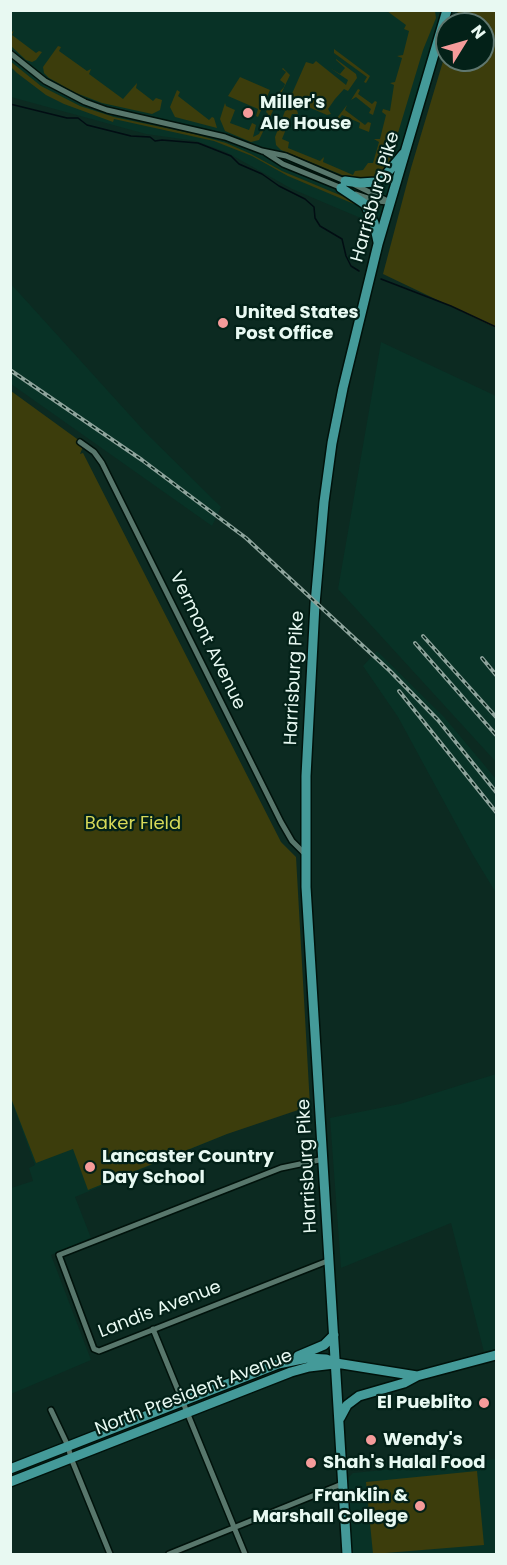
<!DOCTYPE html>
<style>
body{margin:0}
#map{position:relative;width:507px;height:1565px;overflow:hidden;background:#0c2a21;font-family:Poppins,sans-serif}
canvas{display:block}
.frame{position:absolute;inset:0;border:12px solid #e8f9f2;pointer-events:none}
.north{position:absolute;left:435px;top:12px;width:60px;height:60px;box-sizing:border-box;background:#032118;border:2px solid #5f776f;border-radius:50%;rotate:53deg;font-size:16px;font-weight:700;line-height:24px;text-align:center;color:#e8f9f2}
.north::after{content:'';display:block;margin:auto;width:21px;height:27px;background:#f59b9a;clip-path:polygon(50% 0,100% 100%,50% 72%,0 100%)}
</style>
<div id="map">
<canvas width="507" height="1565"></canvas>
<div class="frame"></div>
<div class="north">N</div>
</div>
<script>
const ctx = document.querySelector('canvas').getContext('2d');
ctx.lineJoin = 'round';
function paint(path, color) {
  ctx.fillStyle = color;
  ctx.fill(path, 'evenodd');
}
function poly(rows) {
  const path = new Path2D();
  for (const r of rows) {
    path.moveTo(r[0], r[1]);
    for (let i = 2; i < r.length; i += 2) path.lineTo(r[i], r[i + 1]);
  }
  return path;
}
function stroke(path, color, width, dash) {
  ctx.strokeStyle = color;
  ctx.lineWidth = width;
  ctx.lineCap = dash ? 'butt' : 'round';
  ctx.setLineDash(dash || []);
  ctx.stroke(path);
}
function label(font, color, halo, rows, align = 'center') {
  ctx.font = font + ' Poppins,sans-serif';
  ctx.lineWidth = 4.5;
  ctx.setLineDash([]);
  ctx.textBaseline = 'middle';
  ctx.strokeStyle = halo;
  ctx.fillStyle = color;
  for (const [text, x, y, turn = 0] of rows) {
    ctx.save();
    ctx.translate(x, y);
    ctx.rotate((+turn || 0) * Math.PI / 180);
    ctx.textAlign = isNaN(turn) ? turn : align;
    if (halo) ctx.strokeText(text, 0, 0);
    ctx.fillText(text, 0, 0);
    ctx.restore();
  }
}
const built = poly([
 [10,11,444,11,389,230,292,189,226,152,196,141,146,134,11,97],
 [11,284,146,433,221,507,212,526,11,384],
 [381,342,496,396,496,762,338,589],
 [377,651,444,717,496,779,496,893,473,855,398,717,363,666],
 [11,994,227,1134,75,1197,91,1238,51,1255,91,1360,11,1394,11,1188,33,1181,29,1168,35,1165,11,1100],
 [496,1074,496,1349,484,1352,451,1223,341,1268,330,1118,400,1104],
 [496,1459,496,1554,347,1554,342,1484,353,1473]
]);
const green = poly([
 [387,11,435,11,436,18,423,50,388,166,380,176,369,181,347,177,281,150,276,145,275,137,285,111,292,108,297,110,298,114,292,114,282,139,289,142,288,148,320,161,324,157,323,162,353,175,355,171,363,170,368,163,373,163,379,142,374,139,380,139,386,115,382,112,383,109,390,111,394,85,390,83,395,82,402,58,397,56,403,55,409,31,404,29,406,25],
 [458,11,496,11,496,328,383,274,411,168,447,48,447,60,483,60,483,24,454,24],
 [14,30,12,35,36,53,39,51,42,52,36,60,32,62,26,60,11,46,11,33],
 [58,46,61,47,59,51,87,71,91,69,89,74,123,99,137,83,136,88,153,101,156,98,162,100,160,110,152,114,102,103,76,93,49,78,44,73,43,67],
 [334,49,370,76,366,83,364,82,367,77,334,53],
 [336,59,356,74,357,78,348,91,344,89,335,99,328,109,331,114,327,115,292,100,291,96,306,62,313,64,316,61,346,85,348,80,330,68,340,74,345,68,336,60],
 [10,61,41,86,80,106,114,117,194,134,226,143,251,154,282,171,359,203,354,204,288,176,252,156,214,141,114,119,113,122,64,104,46,95,17,73,11,67],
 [283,68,290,75,259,140,251,142,225,131,220,119,225,103,226,106,235,110,230,123,249,130,252,123,256,125,253,137,259,134,268,114,266,112,273,95,275,96,270,110,276,96,284,87,285,84,280,80,286,72,282,69],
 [240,77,270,90,258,117,256,116,258,109,228,96],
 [358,89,360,90,358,94,372,104,375,101,377,102,373,115,369,113,371,109,356,97,351,100],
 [177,90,180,92,178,96,209,120,212,117,214,118,217,128,175,117,170,107],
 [347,105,345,110,365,125,368,122,371,123,369,132,359,128,360,123,342,115,339,119,337,118],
 [11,391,84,444,80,454,83,453,281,842,296,857,310,1106,227,1134,88,1190,73,1149,36,1163,11,1098],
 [477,1471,484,1545,373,1554,366,1482]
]);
const stream = poly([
 [10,104,67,118,78,118,87,125,131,136,150,137,155,141,162,140,198,143,231,156,239,164,262,174,279,186,305,199,314,207,315,218,320,226,342,239,346,256,351,266,359,271],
 [381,279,451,306,496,327]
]);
const street = poly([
 [10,53,45,81,85,102,107,110,225,137,262,151,286,156,347,182],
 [266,153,283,164,342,188],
 [355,185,390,202],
 [356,194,377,201,388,202],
 [80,442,94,452,102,463,281,822,292,841,306,855],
 [324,1159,281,1168,59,1255,94,1349,99,1351,330,1260],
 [153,1329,245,1554],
 [51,1410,68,1446,71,1458,110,1554],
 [169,1554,342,1484]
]);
const primary = poly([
 [345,181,360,183,376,182,384,177,403,154],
 [341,188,365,204,374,223,378,242],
 [298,1356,324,1345,334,1335],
 [340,1418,347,1405,359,1396,404,1383,417,1376],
 [10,1469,278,1364,307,1358,326,1359,336,1363,417,1376,496,1355],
 [10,1482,291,1372,309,1367,334,1364],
 [347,1554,306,887,306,776,315,604,324,502,332,443,343,388,378,244,447,10]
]);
const rail = poly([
 [10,370,142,460,246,538,390,671,438,720,496,792],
 [423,636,496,717],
 [415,643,496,735],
 [482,658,496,675],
 [399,691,496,812]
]);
const markers = [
 [248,113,6,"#f59b9a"],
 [223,323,6,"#f59b9a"],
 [90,1167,6,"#f59b9a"],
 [484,1403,6,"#f59b9a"],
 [371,1440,6,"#f59b9a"],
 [311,1463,6,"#f59b9a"],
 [420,1506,6,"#f59b9a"]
];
const poiNames = [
 ["Miller's",260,103],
 ["Ale House",260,124],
 ["United States",235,313],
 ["Post Office",235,334],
 ["Lancaster Country",102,1157],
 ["Day School",102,1178],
 ["El Pueblito",472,1403,"right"],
 ["Wendy's",383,1440],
 ["Shah's Halal Food",323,1463],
 ["Franklin &",408,1496,"right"],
 ["Marshall College",408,1517,"right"]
];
const streetNames = [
 ["Harrisburg Pike",376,197,-74],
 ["Vermont Avenue",207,641,64],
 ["Harrisburg Pike",295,678,-87],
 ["Harrisburg Pike",308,1166,-93],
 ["Landis Avenue",160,1310,-21],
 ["North President Avenue",194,1393,-21]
];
const parkNames = [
 ["Baker Field",133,824]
];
paint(built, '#083226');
paint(green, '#3c3d0c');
stroke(stream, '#020d13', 1.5);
stroke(street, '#00120b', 8);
stroke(primary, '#00120b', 12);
stroke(street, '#58776c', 5);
stroke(primary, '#449a99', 9);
stroke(rail, '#8ea49c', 4);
stroke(rail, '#032118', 1.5, [4.5]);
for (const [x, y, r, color] of markers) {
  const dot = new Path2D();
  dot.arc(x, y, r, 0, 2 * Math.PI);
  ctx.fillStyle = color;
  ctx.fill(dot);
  stroke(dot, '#032118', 2);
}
label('bold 18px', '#e8f9f2', '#032118', poiNames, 'left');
label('18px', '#e8f9f2', '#032118', streetNames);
label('18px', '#d6d958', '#032118', parkNames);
</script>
